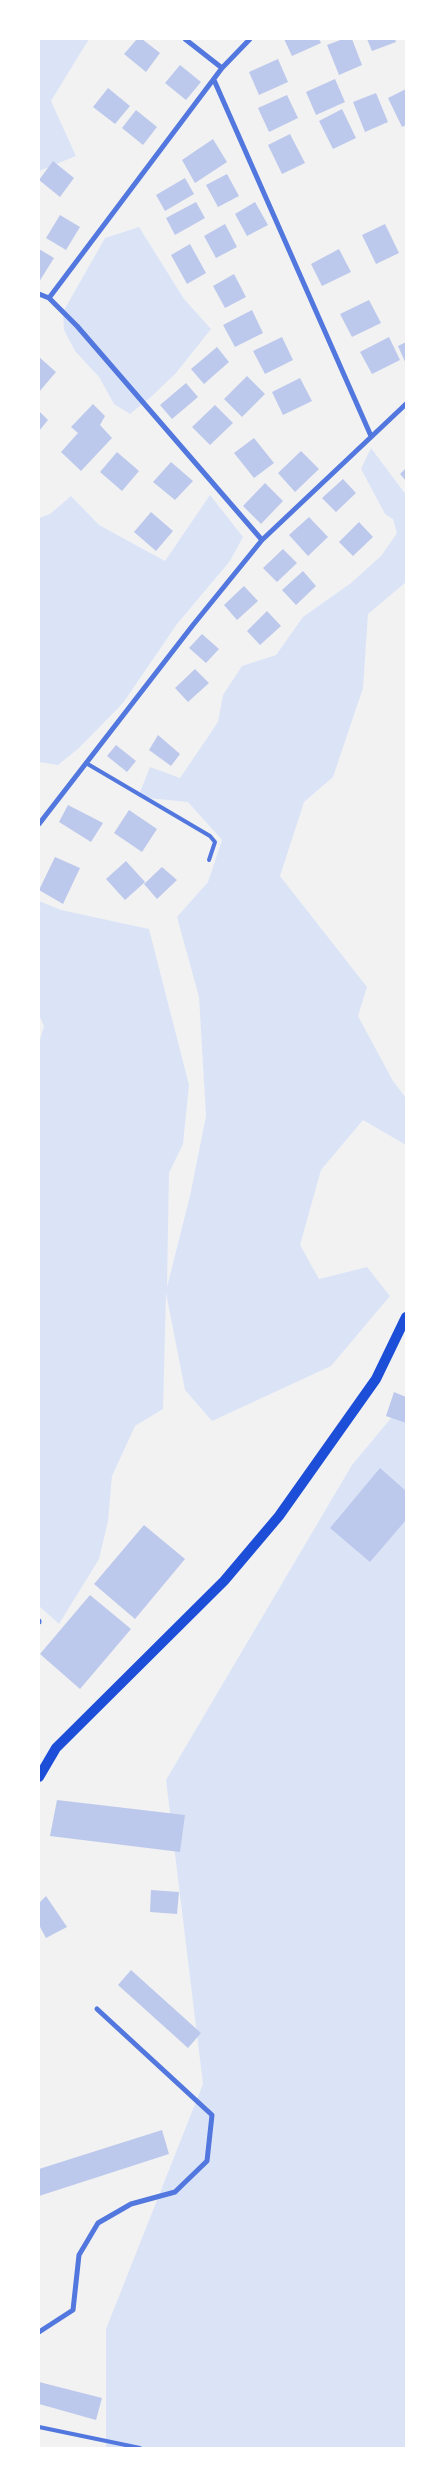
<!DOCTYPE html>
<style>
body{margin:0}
#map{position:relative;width:445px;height:2487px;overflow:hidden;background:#f2f2f2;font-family:Karla,sans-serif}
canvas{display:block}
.frame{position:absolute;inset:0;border:40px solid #fff;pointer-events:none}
</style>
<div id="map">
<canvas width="445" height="2487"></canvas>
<div class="frame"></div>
</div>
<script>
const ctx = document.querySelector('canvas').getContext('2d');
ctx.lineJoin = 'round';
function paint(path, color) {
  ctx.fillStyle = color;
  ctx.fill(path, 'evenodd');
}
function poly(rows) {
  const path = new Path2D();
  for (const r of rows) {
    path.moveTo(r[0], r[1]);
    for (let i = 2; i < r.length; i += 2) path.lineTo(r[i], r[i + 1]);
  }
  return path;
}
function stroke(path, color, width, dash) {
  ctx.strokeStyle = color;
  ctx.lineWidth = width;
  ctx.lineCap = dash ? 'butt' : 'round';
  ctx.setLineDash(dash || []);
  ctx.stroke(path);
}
const green = poly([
 [39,39,89,39,51,101,76,156,39,171],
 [139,227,184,299,211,329,176,373,151,397,130,414,114,404,99,377,75,351,64,330,63,312,105,238],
 [371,448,406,495,406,582,368,614,363,688,333,777,304,802,280,876,367,987,358,1016,393,1081,406,1098,406,1145,363,1120,321,1170,300,1245,319,1279,367,1267,390,1296,331,1366,212,1421,185,1390,166,1293,163,1409,135,1426,112,1476,108,1521,99,1559,59,1624,39,1606,39,1043,44,1026,39,1015,39,901,61,910,149,929,189,1085,183,1144,169,1173,167,1287,190,1196,206,1116,199,997,177,917,208,882,222,840,188,802,138,797,150,767,180,778,218,722,223,695,242,666,276,655,303,617,351,583,381,556,397,533,393,519,385,514,361,469],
 [210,495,243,537,230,561,177,624,123,703,79,748,58,765,39,762,39,518,50,514,71,496,99,525,165,561],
 [406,1400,406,2448,106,2448,106,2329,203,2084,166,1780,352,1465]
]);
const building = poly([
 [137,39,142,39,160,53,146,72,124,54],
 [284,39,319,39,321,43,292,56],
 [343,39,352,39,362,65,339,75,327,45],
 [367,39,395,39,396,42,372,51],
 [278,59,288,82,259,95,249,72],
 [180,65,201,82,186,100,165,83],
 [335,79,345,102,316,115,306,92],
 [108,88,130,106,115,124,93,107],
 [406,89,406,125,402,127,388,98],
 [376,93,388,122,365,132,353,102],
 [287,95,298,118,269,132,258,108],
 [342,109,356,138,333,149,319,121],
 [136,110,157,127,143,145,122,128],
 [290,134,305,163,282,174,268,145],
 [213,139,227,162,195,183,182,160],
 [53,161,74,178,60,197,39,180],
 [227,174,239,196,218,207,206,185],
 [185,178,194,194,165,211,156,195],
 [196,202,205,218,175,235,166,218],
 [255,202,268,225,247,236,235,214],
 [60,215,80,227,66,250,46,238],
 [225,224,237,247,216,258,204,236],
 [385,224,399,253,376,264,362,235],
 [190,244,206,273,187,284,171,255],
 [39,249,54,258,39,282],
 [339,249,351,272,322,286,311,264],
 [234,274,246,297,225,308,213,286],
 [369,300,381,323,352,337,340,314],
 [252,310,263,333,235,347,223,325],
 [282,337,293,360,265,374,253,351],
 [389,337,400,360,372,374,360,352],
 [406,342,406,364,398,346],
 [217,347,229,362,204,384,191,369],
 [39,357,56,372,39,392],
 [247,376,265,394,242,417,224,399],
 [300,378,312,401,283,415,272,392],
 [186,383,198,397,172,419,160,405],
 [93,404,105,416,100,425,112,438,81,471,61,452,78,433,71,427],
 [215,405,233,423,210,445,192,427],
 [39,411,48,420,39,431],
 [254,438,274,463,254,478,234,453],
 [301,451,319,469,295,492,278,473],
 [117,452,139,471,122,491,100,472],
 [171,462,193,481,175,500,153,482],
 [406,468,406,481,400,474],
 [343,479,356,493,336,512,322,498],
 [265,483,283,501,261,524,243,506],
 [151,512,173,531,156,551,134,532],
 [309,517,328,537,308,556,289,535],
 [359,522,373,537,353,556,339,542],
 [283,549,297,563,277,582,263,568],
 [303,571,316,586,296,605,282,590],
 [244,586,258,601,237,620,224,605],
 [267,611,281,626,260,645,247,631],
 [202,634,219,649,206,663,189,648],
 [195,669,209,683,188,702,175,688],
 [158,735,180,754,171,766,149,750],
 [116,745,136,761,127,772,107,756],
 [68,805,103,823,91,842,59,822],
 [129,810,157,829,142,852,114,833],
 [55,857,80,868,63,904,39,890],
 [126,861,145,882,125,900,106,879],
 [162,867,177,880,157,899,144,884],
 [394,1392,406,1397,406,1423,386,1416],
 [380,1468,406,1491,406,1520,370,1562,330,1528],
 [144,1525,185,1559,135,1619,94,1584],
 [90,1595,131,1629,80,1689,40,1654],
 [57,1800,185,1815,180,1852,50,1836],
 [151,1890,179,1892,177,1914,150,1912],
 [46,1896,67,1927,46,1938,39,1925,39,1903],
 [131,1970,201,2033,188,2048,118,1985],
 [162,2130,169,2154,39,2196,39,2169],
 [39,2382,102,2398,96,2420,39,2404]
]);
const service = poly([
 [86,763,210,836,215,842,209,860],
 [39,2427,140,2448]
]);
const minor = poly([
 [185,39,222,68],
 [214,80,371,436],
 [39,294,49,298,77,326,262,540],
 [49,298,222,68,250,39],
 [39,824,193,625,262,540,406,404],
 [39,1621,39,1622],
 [39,2332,73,2310,79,2255,98,2223,131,2204,175,2192,207,2161,212,2115,97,2009]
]);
const secondary = poly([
 [39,1777,56,1748,224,1581,279,1516,376,1379,406,1317]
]);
paint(green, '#dbe4f7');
paint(building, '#bdc9ec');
stroke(service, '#5277de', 4);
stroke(minor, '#5277de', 5);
stroke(secondary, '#1d4ed8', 10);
</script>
